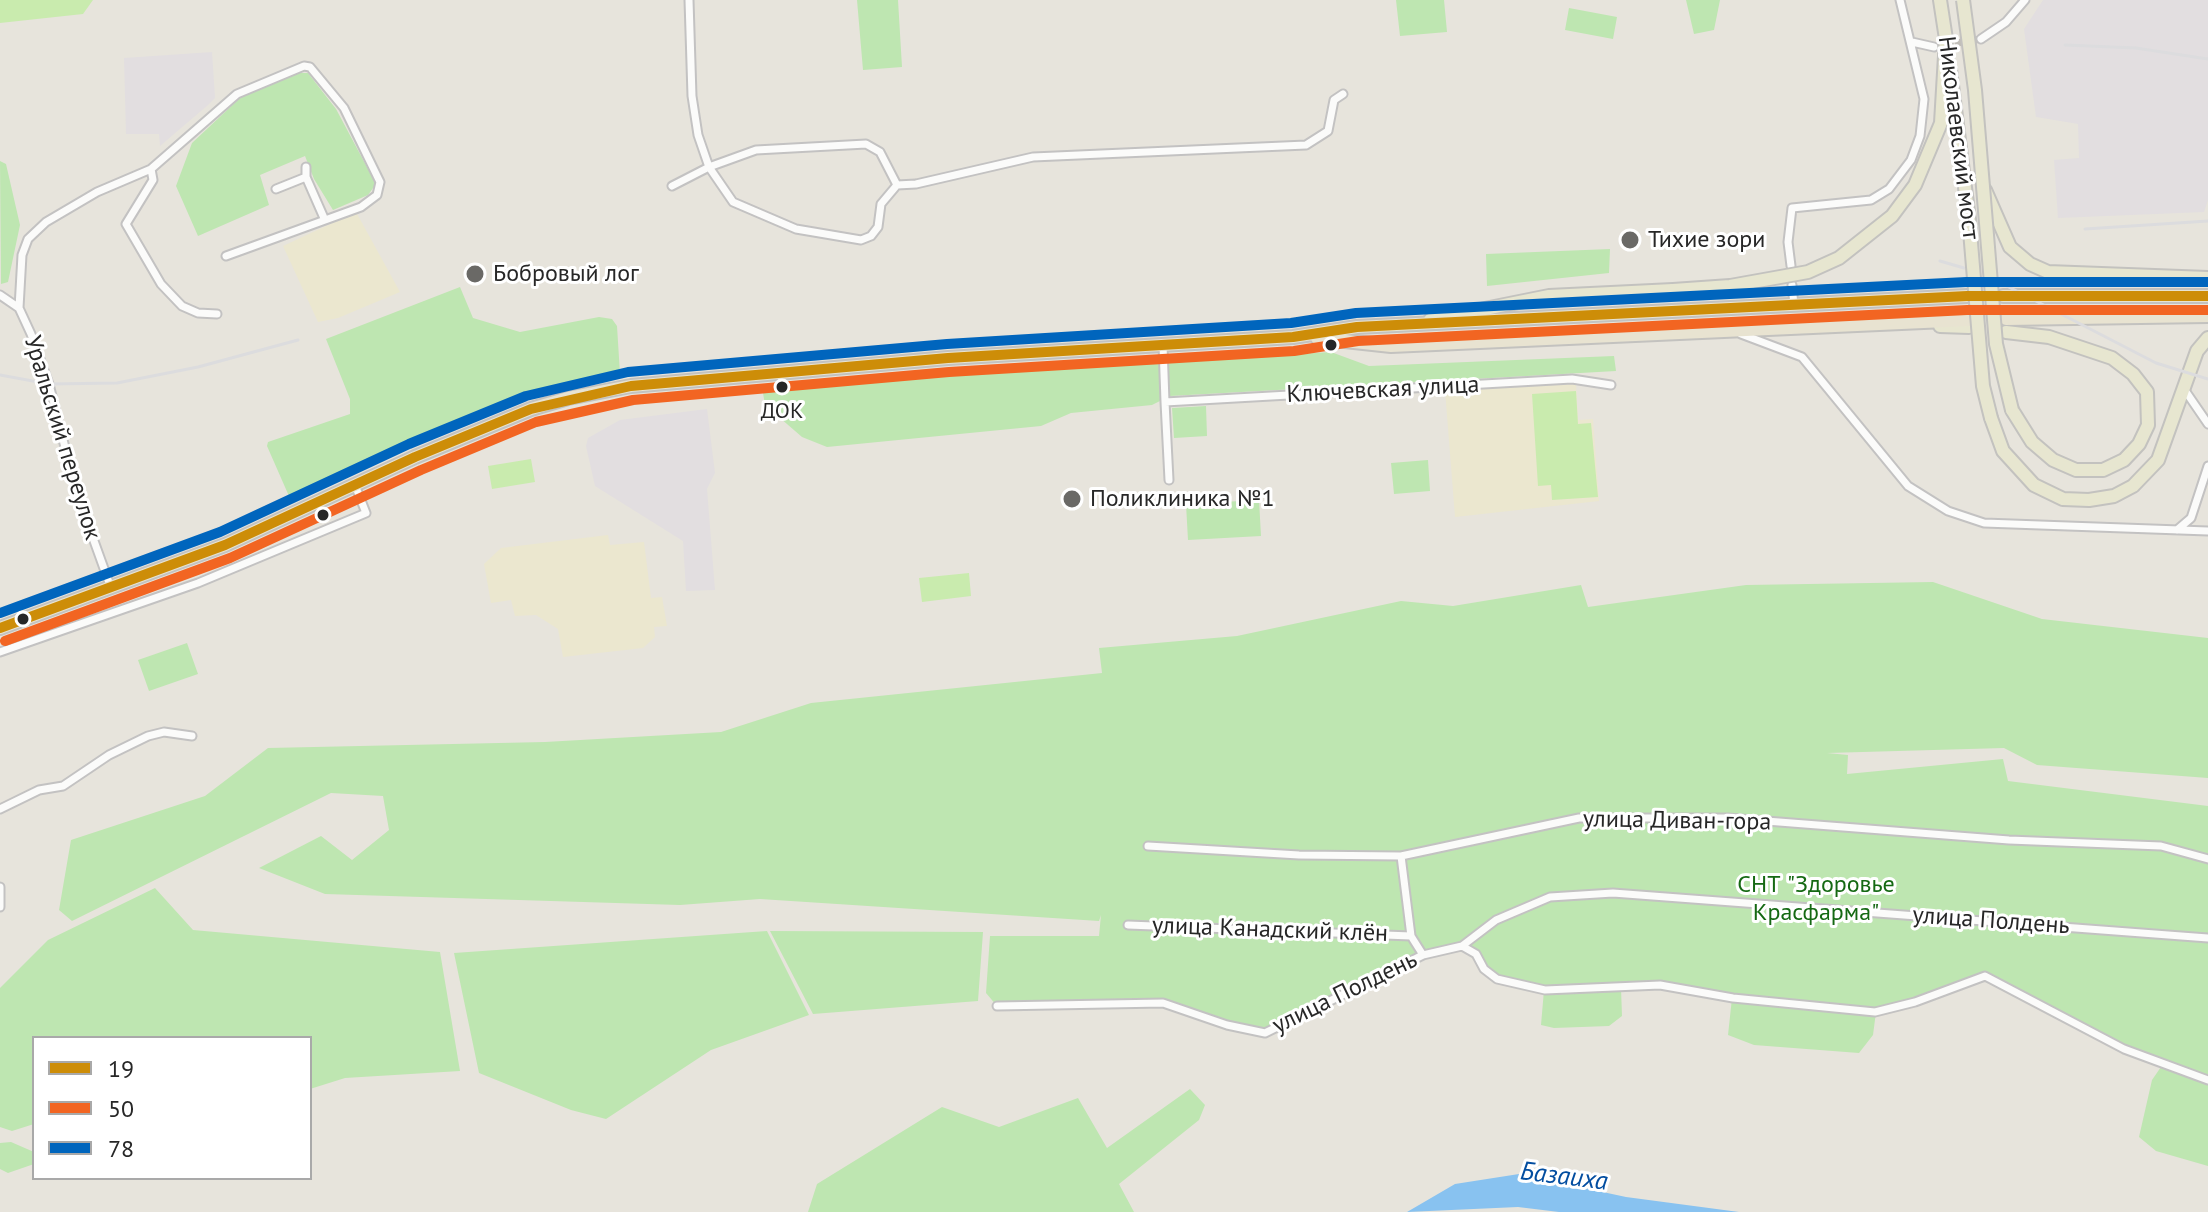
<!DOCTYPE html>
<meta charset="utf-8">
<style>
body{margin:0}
#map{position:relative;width:2208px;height:1212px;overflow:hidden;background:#e7e4dc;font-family:"PT Sans",sans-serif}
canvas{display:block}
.legend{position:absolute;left:32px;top:1036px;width:280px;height:144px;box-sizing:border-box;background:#fff;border:2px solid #a9a9a9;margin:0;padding:10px 14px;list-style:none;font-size:24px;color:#272727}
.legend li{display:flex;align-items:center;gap:16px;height:40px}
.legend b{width:40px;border:2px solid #a9a9a9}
</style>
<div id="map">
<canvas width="2208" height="1212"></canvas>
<ul class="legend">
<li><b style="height:10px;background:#cd8d08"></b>19</li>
<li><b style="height:10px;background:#f26522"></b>50</li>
<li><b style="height:10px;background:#0065bd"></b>78</li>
</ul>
</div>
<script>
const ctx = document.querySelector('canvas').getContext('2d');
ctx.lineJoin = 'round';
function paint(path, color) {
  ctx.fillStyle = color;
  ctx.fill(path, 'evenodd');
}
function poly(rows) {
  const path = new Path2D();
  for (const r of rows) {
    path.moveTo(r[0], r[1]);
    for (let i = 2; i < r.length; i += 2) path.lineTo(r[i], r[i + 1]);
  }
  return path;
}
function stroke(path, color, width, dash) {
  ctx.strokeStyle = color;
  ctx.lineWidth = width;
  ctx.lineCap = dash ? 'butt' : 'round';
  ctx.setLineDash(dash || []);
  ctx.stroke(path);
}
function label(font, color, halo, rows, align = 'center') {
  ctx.font = font + ' "PT Sans",sans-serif';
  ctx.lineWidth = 6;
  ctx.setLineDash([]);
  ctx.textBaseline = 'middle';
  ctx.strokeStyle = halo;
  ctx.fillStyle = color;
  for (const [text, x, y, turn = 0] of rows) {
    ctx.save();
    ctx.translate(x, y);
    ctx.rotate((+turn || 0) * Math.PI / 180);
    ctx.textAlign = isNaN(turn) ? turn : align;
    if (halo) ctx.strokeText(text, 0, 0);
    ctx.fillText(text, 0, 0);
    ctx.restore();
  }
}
const industrial = poly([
 [2043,0,2208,0,2208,200,2204,212,2058,218,2054,160,2079,158,2078,124,2036,117,2024,29],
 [212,52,215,98,208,105,160,146,159,134,126,134,124,58],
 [707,409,715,473,707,489,715,590,686,591,683,541,595,486,586,446,588,438,620,420]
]);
const education = poly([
 [356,212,400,292,338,318,318,322,283,246],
 [1576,383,1578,420,1593,419,1599,501,1455,517,1445,390],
 [608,535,610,545,644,542,651,598,662,597,667,626,654,627,655,637,643,648,563,657,558,629,536,615,515,616,511,600,491,603,484,564,501,548]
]);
const green = poly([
 [857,0,898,0,902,67,863,70],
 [1396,0,1444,0,1447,32,1400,36],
 [1686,0,1720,0,1714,30,1694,34],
 [1569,8,1617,17,1613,39,1565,30],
 [299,73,308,73,336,109,376,184,368,195,333,210,314,179,305,156,260,175,269,205,198,236,176,186,192,143,241,97],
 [0,161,6,164,20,225,8,282,1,284],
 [1610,249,1609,273,1487,286,1486,254],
 [460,287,473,318,520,332,599,317,612,319,617,326,620,374,556,387,490,409,292,503,267,446,268,442,350,414,350,399,326,339],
 [1331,352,1369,366,1614,356,1616,371,1170,396,1152,405,1071,413,1041,426,827,447,802,437,765,405,762,387],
 [1206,406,1207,436,1174,438,1172,408],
 [1428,460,1430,491,1394,494,1391,463],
 [1259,500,1261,536,1188,540,1186,504],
 [1933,582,2042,619,2208,638,2208,778,2037,765,2004,748,1827,753,1848,755,1847,774,2003,759,2008,781,2208,806,2208,1166,2156,1151,2139,1137,2152,1080,2163,1064,2124,1049,1986,976,1876,1012,1873,1035,1859,1053,1754,1045,1728,1035,1732,998,1660,985,1621,988,1622,1016,1609,1026,1554,1028,1541,1025,1544,990,1497,979,1476,954,1461,946,1423,955,1265,1033,1163,1003,997,1006,986,993,990,936,1099,936,1101,915,1099,921,760,899,680,905,325,894,259,868,321,836,352,860,389,830,383,796,331,793,72,921,59,910,71,840,205,796,268,748,545,742,721,732,811,703,1102,673,1099,648,1237,636,1401,601,1453,606,1581,585,1588,607,1746,585],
 [187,643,198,674,149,691,138,660],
 [155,888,193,930,440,952,460,1071,345,1078,310,1089,310,1038,34,1038,34,1124,12,1131,0,1127,0,988,48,940],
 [767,931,809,1015,711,1050,606,1119,571,1110,479,1073,454,953],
 [770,931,983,932,978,1001,813,1014],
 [1190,1089,1205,1105,1199,1120,1119,1184,1134,1212,808,1212,817,1184,942,1107,999,1127,1078,1098,1107,1148],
 [11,1142,34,1152,34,1164,8,1173,0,1169,0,1143]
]);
const pitch = poly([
 [0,0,93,0,83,14,0,23],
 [1576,391,1578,424,1591,423,1598,497,1552,500,1551,485,1538,486,1532,394],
 [531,459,535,482,492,489,488,466],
 [969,573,971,596,922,602,919,578]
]);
const water = poly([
 [1519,1174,1626,1197,1739,1212,1559,1212,1518,1207,1407,1212,1455,1184]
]);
const minorTunnel = poly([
 [1934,47,1981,39]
]);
const minor = poly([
 [689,0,692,96,698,135,709,167,733,202,796,229,861,240,871,236,878,227,881,204,897,185],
 [1981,39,2006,22,2025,0],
 [1912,42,1934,47],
 [306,167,306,177,324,218],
 [151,169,153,180,126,224,161,284,182,306,198,313,217,314],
 [672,186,709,167,756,150,866,144,880,152,897,185,916,184,1033,157,1306,145,1328,131,1334,100,1343,94],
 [276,189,306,177],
 [1791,266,1788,242,1792,208,1871,200,1889,189,1911,160,1920,136,1924,99,1900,0],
 [1792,285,1794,305],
 [0,295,19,308,31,334,49,384,76,491,111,588],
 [19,308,22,255,28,239,46,222,97,192,151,169,237,94,304,66,310,67,344,108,380,182,377,195,361,207,226,256],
 [1741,334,1802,357,1908,486,1948,511,1984,523,2208,531],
 [1163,345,1165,402],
 [2184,389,2208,424],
 [1169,480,1165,402,1572,379,1611,385],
 [2177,530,2191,518,2208,466],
 [0,652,198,583,366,513,355,485],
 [0,809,39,790,63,786,109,755,148,736,164,732,192,736],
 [1148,846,1299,855,1401,856,1579,818,1728,818,2009,840,2161,846,2208,859],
 [1401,856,1411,936,1423,955],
 [0,887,0,907],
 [1128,925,1411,936],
 [1462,946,1476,954,1484,969,1497,979,1545,990,1660,985,1733,998,1875,1012,1915,1002,1985,976,2124,1049,2208,1080],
 [997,1006,1163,1003,1227,1025,1265,1033,1423,955,1462,946,1496,920,1550,897,1613,893,2208,938]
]);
const primary = poly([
 [1940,0,1946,39],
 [1985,190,2010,247,2030,264,2048,272,2208,278],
 [1430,320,1549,296,1673,290],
 [1940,326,1969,327],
 [2006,332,2049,337,2112,358,2133,374,2147,392,2148,425,2139,444,2124,460,2103,470,2076,470,2053,460,2032,442,2012,410],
 [1991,418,2003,451,2034,485,2063,499,2089,500,2114,496,2133,486,2158,460,2197,351,2208,338]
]);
const trunk = poly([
 [2003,296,2208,296],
 [2006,319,2208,316],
 [1317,338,1391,346,1968,320],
 [0,628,225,545,415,457,531,409,568,398,631,386,948,358,1293,337,1357,327,1967,296]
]);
const rail = poly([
 [2065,45,2136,48,2208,59],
 [2085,229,2208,221],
 [1940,261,1964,268],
 [2003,284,2156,363,2208,379],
 [0,375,49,384,117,383,198,367,298,340]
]);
const primaryBridge = poly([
 [1963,0,1975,90,1996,344,2012,410],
 [1950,69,1969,219,1983,386,1991,418],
 [1673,290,1730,286,1808,272,1839,258,1892,216,1915,185,1941,123,1946,39]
]);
const bus1 = poly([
 [0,628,225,545,415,457,531,409,631,386,948,358,1293,337,1357,327,1967,296,2208,296]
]);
const bus2 = poly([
 [5,641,230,558,421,470,536,422,633,400,949,372,1294,351,1358,341,1967,310,2208,310]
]);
const bus3 = poly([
 [0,613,220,532,409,444,526,396,628,372,947,344,1291,323,1356,313,1966,282,2208,282]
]);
const markers = [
 [1630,240,10,"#6a6966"],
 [475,274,10,"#6a6966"],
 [1331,345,7,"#272727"],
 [782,387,7,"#272727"],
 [1072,499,10,"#6a6966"],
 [323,515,7,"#272727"],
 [23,619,7,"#272727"]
];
const busNames = [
 ["ДОК",782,412]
];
const streetNames = [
 ["Николаевский мост",1958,138,83],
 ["Ключевская улица",1383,390,-3],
 ["Уральский переулок",62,438,73],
 ["улица Диван-гора",1677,821,1],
 ["улица Полдень",1991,921,4],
 ["улица Канадский клён",1270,930,2],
 ["улица Полдень",1345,993,-26]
];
const poiNames = [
 ["Тихие зори",1648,240],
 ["Бобровый лог",493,274],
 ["Поликлиника №1",1090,499]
];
const parkNames = [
 ["СНТ \"Здоровье",1816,885],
 ["Красфарма\"",1816,913]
];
const waterNames = [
 ["Базаиха",1564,1177,7]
];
paint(industrial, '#e2dee0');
paint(education, '#ebe7cf');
paint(green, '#bee6b1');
paint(pitch, '#c9ebae');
paint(water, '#88c2f0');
stroke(minorTunnel, '#c1beb8', 7, [7, 3.5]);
stroke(minor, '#c3c2c2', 11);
stroke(primary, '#c3c2bf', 16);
stroke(trunk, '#c3c2bf', 16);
stroke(minor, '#fbfbfa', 7);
stroke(primary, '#e7e6d0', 12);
stroke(trunk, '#e8e3d1', 12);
stroke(rail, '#dcdcde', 3);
stroke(primaryBridge, '#c3c2bf', 16, []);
stroke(primaryBridge, '#e7e6d0', 12);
stroke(bus1, '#cd8d08', 10);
stroke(bus2, '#f26522', 10);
stroke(bus3, '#0065bd', 10);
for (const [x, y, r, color] of markers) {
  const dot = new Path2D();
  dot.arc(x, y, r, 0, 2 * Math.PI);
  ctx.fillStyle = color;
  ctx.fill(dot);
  stroke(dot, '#fff', 3);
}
label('22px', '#272727', '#fff', busNames);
label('24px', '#272727', '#fff', streetNames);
label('24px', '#272727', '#fff', poiNames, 'left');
label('24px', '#156913', '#fff', parkNames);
label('italic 26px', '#024da0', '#fff', waterNames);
</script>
